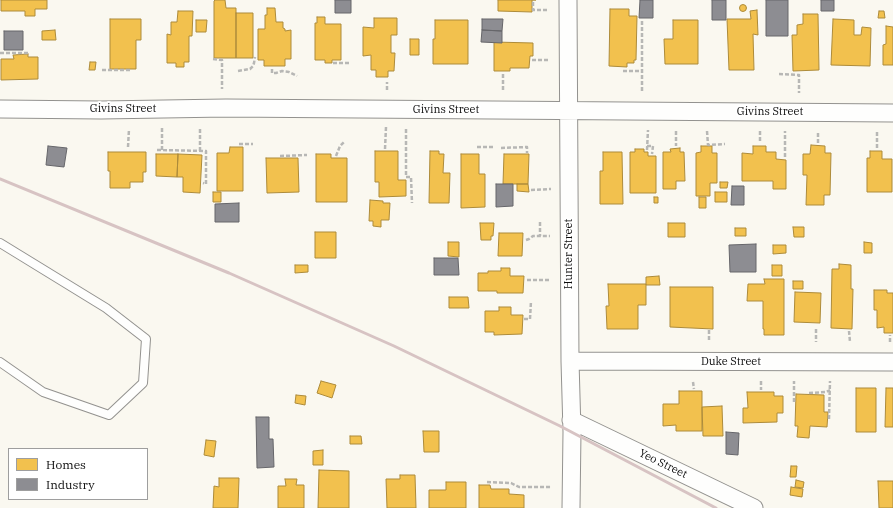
<!DOCTYPE html>
<style>
body{margin:0}
#map{position:relative;width:893px;height:508px;overflow:hidden;background:#faf8f0;font-family:"IBM Plex Serif",serif}
canvas{display:block}
.legend{position:absolute;left:8px;top:448px;width:140px;height:52px;box-sizing:border-box;background:#fff;border:1px solid #9e9e9e;margin:0;padding:5px 7px;list-style:none;font-size:12px;color:#0c0c0c}
.legend li{display:flex;align-items:center;gap:8px;height:20px}
.legend b{width:20px;border:1px solid #9e9e9e}
</style>
<div id="map">
<canvas width="893" height="508"></canvas>
<ul class="legend">
<li><b style="height:11px;background:#f2c14e"></b>Homes</li>
<li><b style="height:11px;background:#8d8d92"></b>Industry</li>
</ul>
</div>
<script>
const ctx = document.querySelector('canvas').getContext('2d');
ctx.lineJoin = 'round';
function paint(path, color) {
  ctx.fillStyle = color;
  ctx.fill(path, 'evenodd');
}
function poly(rows) {
  const path = new Path2D();
  for (const r of rows) {
    if (r.length === 3) {
      path.moveTo(r[0] + r[2], r[1]);
      path.arc(r[0], r[1], r[2], 0, 2 * Math.PI);
      continue;
    }
    path.moveTo(r[0], r[1]);
    for (let i = 2; i < r.length; i += 2) path.lineTo(r[i], r[i + 1]);
  }
  return path;
}
function stroke(path, color, width, dash) {
  ctx.strokeStyle = color;
  ctx.lineWidth = width;
  ctx.lineCap = dash ? 'butt' : 'round';
  ctx.setLineDash(dash || []);
  ctx.stroke(path);
}
function label(font, color, halo, rows, align = 'center') {
  ctx.font = font + ' "IBM Plex Serif",serif';
  ctx.lineWidth = 4;
  ctx.setLineDash([]);
  ctx.textBaseline = 'middle';
  ctx.strokeStyle = halo;
  ctx.fillStyle = color;
  for (const [text, x, y, turn = 0] of rows) {
    ctx.save();
    ctx.translate(x, y);
    ctx.rotate((+turn || 0) * Math.PI / 180);
    ctx.textAlign = isNaN(turn) ? turn : align;
    if (halo) ctx.strokeText(text, 0, 0);
    ctx.fillText(text, 0, 0);
    ctx.restore();
  }
}
const homes = poly([
 [1,0,47,0,47,9,35,9,35,16,25,16,25,11,1,11,1,0],
 [215,0,225,0,226,8,236,8,236,58,214,58,214,1,215,0],
 [498,0,536,0,532,0,532,12,498,11,498,0],
 [743,8,3.5],
 [267,8,275,8,276,22,283,22,283,28,285,29,285,31,291,30,291,59,285,59,285,66,264,66,264,60,258,60,258,29,265,29,265,15,267,15,267,8],
 [610,9,629,9,629,16,637,16,636,60,634,60,634,63,627,63,627,67,609,66,610,9],
 [757,10,758,35,753,34,754,70,729,70,727,19,751,19,750,11,757,10],
 [178,11,193,11,192,36,189,36,189,62,184,62,184,67,176,67,176,63,167,63,167,34,171,35,171,22,177,22,178,11],
 [879,11,884,11,885,18,878,18,879,11],
 [236,13,253,13,253,58,236,58,236,13],
 [803,14,818,14,819,70,793,71,792,35,797,35,797,25,803,24,803,14],
 [317,17,325,17,325,24,341,24,341,60,332,60,332,63,325,63,325,60,315,60,315,23,317,23,317,17],
 [374,18,397,18,397,35,391,35,391,53,395,53,394,71,388,71,388,77,376,77,376,70,371,70,371,55,363,56,363,27,374,28,374,18],
 [110,19,141,19,141,40,136,40,136,69,110,69,110,19],
 [833,19,854,20,854,35,861,35,862,27,871,28,870,66,831,65,833,19],
 [196,20,207,20,206,32,196,32,196,20],
 [435,20,468,20,468,64,433,64,433,39,435,39,435,20],
 [673,20,698,20,698,64,665,64,664,39,673,39,673,20],
 [886,26,893,27,893,65,883,65,883,45,886,44,886,26],
 [55,30,56,40,42,40,42,31,55,30],
 [410,39,419,39,419,55,410,55,410,39],
 [494,42,533,43,533,56,530,56,529,68,510,68,510,71,494,71,494,42],
 [28,54,28,57,38,57,38,79,1,80,1,59,14,59,13,55,28,54],
 [90,62,96,62,95,70,89,70,90,62],
 [811,145,825,146,825,153,831,153,830,195,824,195,824,205,806,205,807,175,803,175,803,154,810,154,811,145],
 [701,146,712,146,712,153,717,153,717,183,710,183,710,196,696,196,696,153,701,152,701,146],
 [753,146,766,146,766,152,776,152,776,159,786,160,786,189,773,189,773,181,742,181,742,153,753,154,753,146],
 [230,147,243,147,243,191,217,191,217,153,229,153,230,147],
 [680,148,680,152,684,152,685,181,676,181,676,189,663,189,663,152,671,152,670,149,680,148],
 [635,149,644,149,644,152,648,152,648,156,656,156,656,193,630,193,630,152,635,152,635,149],
 [375,151,398,151,398,180,406,180,406,196,379,197,379,182,375,182,375,151],
 [430,151,439,151,439,154,444,154,443,173,450,173,449,203,429,203,430,151],
 [870,151,882,151,882,159,892,159,892,192,867,192,867,158,870,158,870,151],
 [108,152,146,152,146,172,143,172,143,182,130,182,130,188,110,188,110,171,108,171,108,152],
 [603,152,622,152,623,204,600,204,600,171,603,171,603,152],
 [156,154,178,154,177,177,156,176,156,154],
 [178,154,202,155,200,193,183,192,183,177,177,177,178,154],
 [316,154,331,154,331,158,347,158,347,202,316,202,316,154],
 [461,154,479,154,479,174,485,174,485,207,461,208,461,154],
 [504,154,529,154,528,184,503,184,504,154],
 [266,158,298,158,299,192,267,193,266,158],
 [720,182,728,182,727,188,720,188,720,182],
 [517,184,528,184,529,192,517,191,517,184],
 [213,192,221,192,221,202,213,202,213,192],
 [715,192,727,192,727,202,715,202,715,192],
 [654,197,658,197,658,203,654,203,654,197],
 [699,197,706,197,706,208,699,208,699,197],
 [370,200,383,201,383,203,390,203,389,220,381,220,381,227,373,226,373,221,369,221,370,200],
 [480,223,494,223,493,236,491,236,491,240,481,240,480,223],
 [668,223,685,223,685,237,668,237,668,223],
 [793,227,804,227,804,237,794,237,793,227],
 [735,228,746,228,746,236,735,236,735,228],
 [315,232,336,232,336,258,315,258,315,232],
 [499,233,523,233,522,256,498,256,499,233],
 [448,242,459,242,459,257,448,256,448,242],
 [864,242,872,243,872,253,864,253,864,242],
 [773,245,786,245,786,253,773,254,773,245],
 [839,264,851,265,851,289,853,289,852,329,831,328,832,269,839,269,839,264],
 [295,265,308,265,308,272,295,273,295,265],
 [772,265,782,265,782,276,772,276,772,265],
 [501,268,510,268,510,276,524,276,523,293,497,293,497,291,478,291,478,273,488,273,488,271,501,271,501,268],
 [659,276,660,285,646,285,646,277,659,276],
 [764,279,784,279,784,335,764,335,764,329,763,329,763,301,747,301,748,284,765,284,764,279],
 [793,281,803,281,803,289,793,289,793,281],
 [608,284,646,284,646,305,638,305,638,329,607,329,606,306,609,306,608,284],
 [670,287,713,287,713,329,670,327,670,287],
 [874,290,887,290,887,293,893,293,893,333,884,333,884,327,877,328,877,310,874,310,874,290],
 [795,292,821,293,820,323,794,322,795,292],
 [449,297,468,297,469,308,449,308,449,297],
 [499,307,511,307,511,315,523,315,522,334,494,335,494,332,485,332,485,311,499,311,499,307],
 [321,381,336,385,332,398,317,393,321,381],
 [856,388,876,388,876,432,856,432,856,388],
 [886,388,893,388,893,427,885,427,886,388],
 [679,391,702,391,702,431,676,431,676,425,663,426,663,404,679,404,679,391],
 [747,392,774,392,774,396,783,396,783,413,777,413,777,422,743,423,743,408,748,408,747,392],
 [796,394,824,395,824,412,828,412,827,427,810,426,809,438,797,437,798,426,795,426,796,394],
 [296,395,306,396,305,405,295,403,296,395],
 [722,406,723,436,703,436,702,407,722,406],
 [423,431,439,431,439,452,424,452,423,431],
 [350,436,361,436,362,444,350,444,350,436],
 [206,440,216,441,214,457,204,455,206,440],
 [323,450,323,465,313,465,313,451,323,450],
 [791,466,797,466,796,477,790,477,791,466],
 [319,470,349,471,349,508,318,508,319,470],
 [400,475,415,475,416,508,387,508,386,479,400,479,400,475],
 [219,478,239,478,238,508,213,508,214,486,219,487,219,478],
 [285,479,297,479,296,485,304,485,304,508,278,508,278,486,286,486,285,479],
 [796,480,804,482,803,488,795,487,796,480],
 [878,481,893,481,893,508,879,508,878,481],
 [446,482,466,482,466,508,429,508,429,490,446,490,446,482],
 [479,485,490,485,491,489,509,489,509,494,524,495,524,508,479,508,479,485],
 [791,487,803,489,802,497,790,495,791,487]
]);
const industry = poly([
 [335,0,351,0,351,13,335,13,335,0],
 [640,0,653,0,653,18,639,18,640,0],
 [712,0,726,0,726,20,712,20,712,0],
 [766,0,788,0,788,36,766,36,766,0],
 [821,0,834,0,834,11,821,11,821,0],
 [482,19,503,19,502,31,482,30,482,19],
 [482,30,502,31,502,43,481,42,482,30],
 [4,31,23,31,23,50,4,50,4,31],
 [48,146,67,148,64,167,46,165,48,146],
 [496,184,513,184,513,206,496,207,496,184],
 [732,186,744,186,744,205,731,205,732,186],
 [239,203,239,222,215,222,215,204,239,203],
 [756,244,756,272,730,272,729,245,756,244],
 [434,258,458,258,459,275,434,275,434,258],
 [256,417,269,417,269,439,273,439,274,467,257,468,256,417],
 [726,432,739,433,738,455,726,454,726,432]
]);
const path = poly([
 [533,2,533,10,548,10],
 [642,21,642,93],
 [0,53,30,53],
 [213,59,222,60,222,89],
 [532,60,550,60],
 [333,63,350,63],
 [272,69,272,73,276,73,282,71,289,72,297,76],
 [102,70,131,70],
 [238,71,250,69,253,66,254,63,255,57],
 [623,71,642,71],
 [779,74,799,75,799,93],
 [387,90,387,82],
 [503,90,503,73],
 [406,129,406,177,411,177,412,203],
 [676,131,676,146],
 [707,131,708,145,725,144],
 [760,131,760,143],
 [877,132,877,150],
 [818,143,818,132],
 [239,144,253,144],
 [647,146,653,146,652,154],
 [128,147,129,129],
 [477,147,493,147],
 [501,148,527,147,527,153],
 [385,149,386,127],
 [157,150,206,151,206,184,203,183],
 [162,150,162,128],
 [647,150,648,130],
 [200,151,200,127],
 [280,156,307,155],
 [336,156,340,146,344,142],
 [785,157,785,131],
 [531,190,551,189],
 [540,222,540,236],
 [526,240,529,239,533,236,550,236],
 [527,280,550,280],
 [524,319,530,319,531,301],
 [816,329,816,342],
 [709,330,709,341],
 [849,331,850,342],
 [890,342,890,335],
 [761,381,761,390],
 [693,382,694,389],
 [809,393,826,392,830,390],
 [794,402,794,381],
 [829,419,830,381],
 [487,482,511,483,519,487,552,487]
]);
const lane = poly([
 [0,243,106,308,146,339,143,383,109,415,43,392,0,362]
]);
const street = poly([
 [568,0,570,361,572,432,571,508],
 [0,109,101,110,226,108,893,113],
 [570,361,893,362],
 [571,420,754,508]
]);
const rail = poly([
 [0,179,229,273,394,346,560,426,716,508]
]);
const streetNames = [
 ["Givins Street",123,109],
 ["Givins Street",446,110],
 ["Givins Street",770,112],
 ["Hunter Street",569,254,-90],
 ["Duke Street",731,362],
 ["Yeo Street",663,464,26]
];
paint(homes, '#f2c14e');
stroke(homes, '#ad8b3a', 1);
paint(industry, '#8d8d92');
stroke(industry, '#66666a', 1);
stroke(lane, '#93928f', 10);
stroke(street, '#93928f', 19);
stroke(path, '#b7b7b5', 2.5, [4, 2]);
stroke(lane, '#fefefd', 8);
stroke(street, '#fefefd', 17);
stroke(rail, '#d7c3c3', 3);
label('11px', '#0c0c0c', '#fff', streetNames);
</script>
